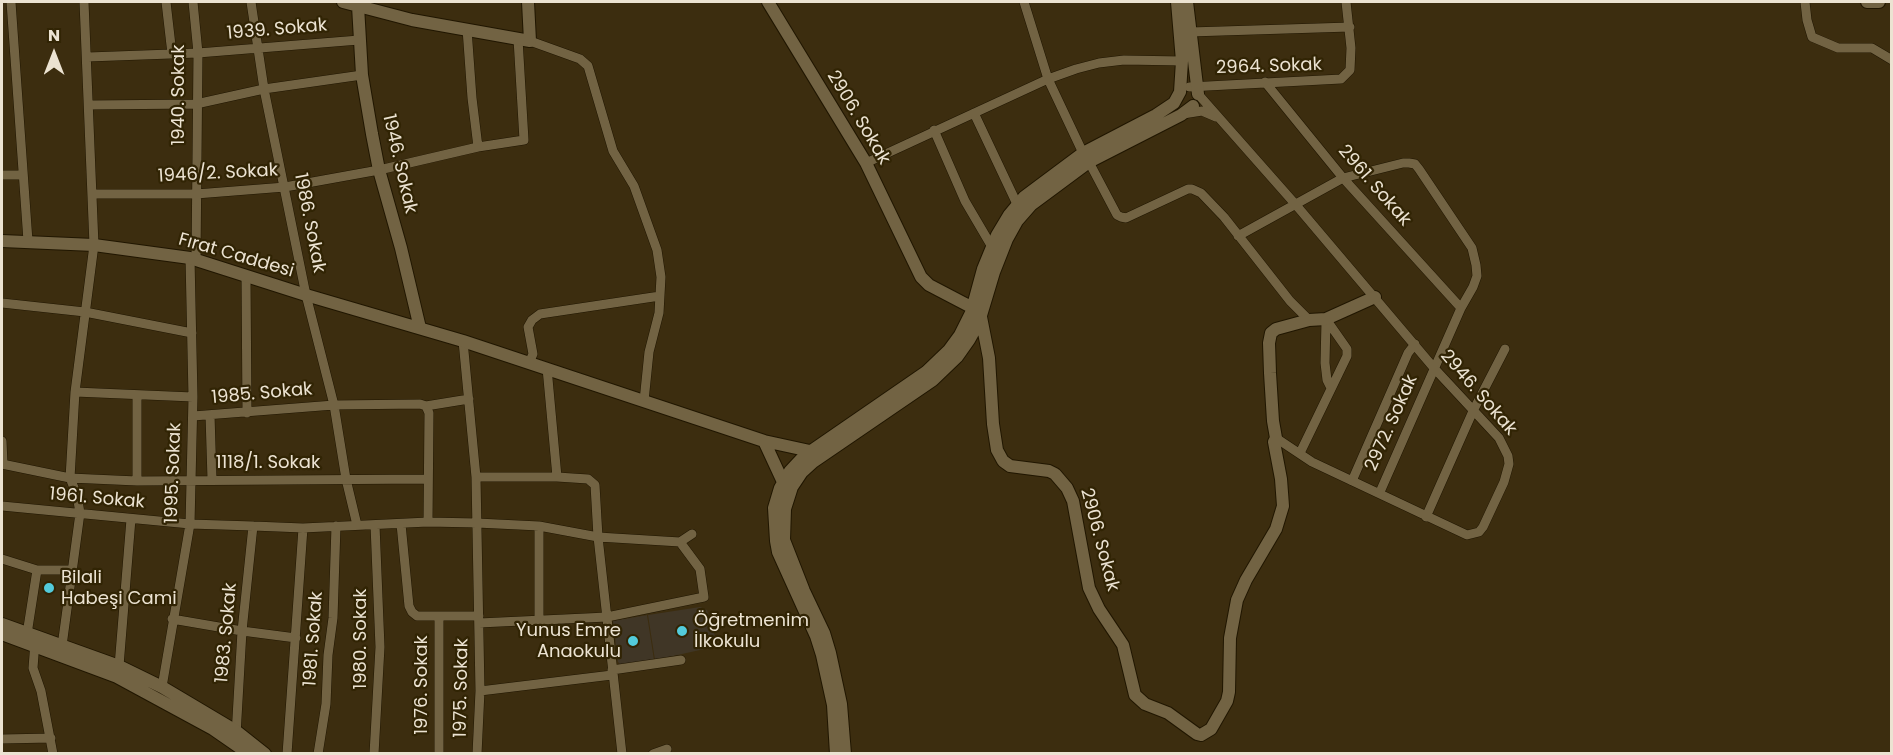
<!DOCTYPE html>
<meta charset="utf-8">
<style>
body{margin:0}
#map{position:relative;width:1893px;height:755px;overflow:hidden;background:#3c2d0f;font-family:Poppins,sans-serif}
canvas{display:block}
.frame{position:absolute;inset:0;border:3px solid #ece3d2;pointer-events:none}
.north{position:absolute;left:24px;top:24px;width:60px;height:60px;-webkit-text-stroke:4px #312404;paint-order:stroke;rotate:0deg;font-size:16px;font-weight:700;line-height:24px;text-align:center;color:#ece3d2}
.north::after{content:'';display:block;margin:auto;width:21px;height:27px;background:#ece3d2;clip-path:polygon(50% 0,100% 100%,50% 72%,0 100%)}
</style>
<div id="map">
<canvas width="1893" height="755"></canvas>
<div class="frame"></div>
<div class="north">N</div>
</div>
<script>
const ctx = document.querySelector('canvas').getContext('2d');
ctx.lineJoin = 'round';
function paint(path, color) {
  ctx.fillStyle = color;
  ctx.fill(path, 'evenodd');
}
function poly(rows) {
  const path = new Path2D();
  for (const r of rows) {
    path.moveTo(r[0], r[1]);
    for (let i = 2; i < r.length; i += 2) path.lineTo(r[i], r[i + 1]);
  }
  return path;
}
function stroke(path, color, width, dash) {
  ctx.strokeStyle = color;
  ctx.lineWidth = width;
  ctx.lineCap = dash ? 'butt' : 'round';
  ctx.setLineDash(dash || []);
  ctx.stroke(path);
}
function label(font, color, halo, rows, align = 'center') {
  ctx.font = font + ' Poppins,sans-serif';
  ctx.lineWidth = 4.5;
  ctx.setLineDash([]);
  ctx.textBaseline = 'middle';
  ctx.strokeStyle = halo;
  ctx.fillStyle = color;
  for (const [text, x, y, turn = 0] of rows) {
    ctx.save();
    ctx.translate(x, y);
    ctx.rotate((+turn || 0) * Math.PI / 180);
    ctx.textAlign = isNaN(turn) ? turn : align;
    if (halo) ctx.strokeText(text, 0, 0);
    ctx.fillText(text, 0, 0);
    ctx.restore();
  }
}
const education = poly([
 [700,607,707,610,718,646,655,660,648,615],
 [647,615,654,660,621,665,618,662,613,621]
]);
const street = poly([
 [11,2,28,241],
 [166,2,172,54],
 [193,2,198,53,196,260],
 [251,2,264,89,306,295,334,405,346,479,357,525],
 [1024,2,1048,79,1083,153],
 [1805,2,1807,20,1812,37,1838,48,1872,48,1892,60],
 [467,29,472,98,478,147],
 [1190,32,1350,27],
 [530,41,580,59,588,66,613,151,634,186,657,250,661,277,659,313,649,352,644,401],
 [88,57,198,53,359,40],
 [1265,82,1343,178,1461,308],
 [1189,87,1341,79,1350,70,1351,48,1346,2],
 [1198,94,1296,205,1434,368,1499,438,1508,456,1509,464,1504,482,1483,527,1479,532,1467,535,1312,462,1276,438],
 [90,105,196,104,264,89,362,75],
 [974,113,1017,204],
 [1183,114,1202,111,1216,117],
 [934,130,965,201,992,247],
 [1089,162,1117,215,1121,217,1126,218,1188,189,1192,189,1201,193,1224,217,1290,301,1309,320],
 [866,163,1048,79,1076,69,1099,63,1124,60,1182,61],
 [2,175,23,175],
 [93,194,196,194,285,187,379,170,478,147,524,140,518,39],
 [1238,236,1343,178,1403,163,1409,163,1415,164,1419,169,1472,248,1476,265,1477,276,1473,287,1461,308,1380,492],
 [246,276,247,413],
 [2,303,85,312,192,333],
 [1326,321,1325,363,1327,380,1331,388],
 [463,341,476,477,480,691,477,754],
 [529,363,533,354,528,327,532,320,540,314,660,296],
 [547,368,557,477],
 [75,392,193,397],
 [137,395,137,481],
 [426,406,469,399],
 [210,415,212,479],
 [193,416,334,405,420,404,426,406,429,413,428,522],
 [2,441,3,464],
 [1300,453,1347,356,1347,349,1326,319],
 [2,464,70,478,137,481,428,479],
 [476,477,557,477,588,479,595,485,598,537,622,754],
 [1352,481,1408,353,1415,344],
 [2,506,190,524,253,526,303,528,428,522,477,523,539,526,598,537,680,542,692,534],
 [1426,517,1473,411,1505,349],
 [401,524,409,606,412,612,417,616,479,616],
 [2,559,37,570,72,570],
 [439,616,439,754],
 [172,619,242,631,296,638],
 [539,620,539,526],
 [479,623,607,617,704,597,700,569,680,542],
 [27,634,37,570],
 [35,642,33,668,41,691,53,754],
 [62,646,80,513,77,495,70,478,75,392,94,245,84,2],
 [119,666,131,519],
 [612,670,681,660],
 [162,687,190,524,193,397,190,258],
 [480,691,612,675],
 [236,735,242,631,253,526],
 [2,739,51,738],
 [287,754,303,528],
 [318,754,326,704,328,655,333,618,336,526],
 [374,754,380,647,375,525],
 [653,754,667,749]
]);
const secondary = poly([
 [343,2,412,20,530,41,528,2],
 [768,2,866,163,921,277,929,285,973,308,981,317,989,358,993,424,997,450,1003,461,1010,466,1049,471,1055,474,1067,488,1073,501,1089,588,1099,609,1123,645,1135,695,1145,704,1168,713,1197,734,1201,735,1211,729,1227,701,1229,692,1230,638,1237,600,1246,580,1276,529,1283,506,1281,479,1274,442,1276,438,1273,421,1270,373,1269,343,1271,333,1276,329,1309,320,1326,319,1375,297],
 [1187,2,1198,94],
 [1867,2,1879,2],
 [358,6,362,75,372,134,379,170,401,248,420,328],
 [2,241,94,245,190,258,306,295,463,341,764,441,810,451,814,455],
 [764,441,783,482],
 [2,624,119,666,162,687,236,731,265,754],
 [2,634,117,677,213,729,249,754],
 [836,754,833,705,822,655,816,636,778,552,776,541,774,508,780,488,790,471,804,456,926,372,949,350,960,335,971,313,983,269,997,235,1009,215,1024,197,1083,153,1156,115,1174,103,1180,92,1182,61,1177,2],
 [845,754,841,704,830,653,824,633,804,591,784,540,785,509,792,487,802,472,813,462,933,380,957,357,969,340,979,322,994,272,1007,239,1017,221,1031,205,1089,162,1181,115,1193,106]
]);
const markers = [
 [49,588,6,"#53cbdb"],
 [682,631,6,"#53cbdb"],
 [633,641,6,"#53cbdb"]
];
const streetNames = [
 ["1939. Sokak",277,30,-5],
 ["2964. Sokak",1269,67,-2],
 ["1940. Sokak",179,95,-90],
 ["2906. Sokak",858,118,59],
 ["1946. Sokak",399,164,77],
 ["1946/2. Sokak",218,174,-3],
 ["2961. Sokak",1374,186,49],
 ["1986. Sokak",309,223,79],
 ["Fırat Caddesi",236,256,16],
 ["2946. Sokak",1478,393,49],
 ["1985. Sokak",262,394,-5],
 ["2972. Sokak",1392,423,-66],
 ["1118/1. Sokak",268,463],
 ["1995. Sokak",174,473,-88],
 ["1961. Sokak",97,499,5],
 ["2906. Sokak",1099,540,75],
 ["1983. Sokak",227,633,-85],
 ["1981. Sokak",314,639,-86],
 ["1980. Sokak",361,639,-90],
 ["1976. Sokak",422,685,-90],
 ["1975. Sokak",462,688,-89]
];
const poiNames = [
 ["Bilali",61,578],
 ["Habeşi Cami",61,599],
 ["Öğretmenim",694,621],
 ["İlkokulu",694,642],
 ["Yunus Emre",621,631,"right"],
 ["Anaokulu",621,652,"right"]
];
paint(education, '#403626');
stroke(street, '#201601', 10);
stroke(secondary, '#201601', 14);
stroke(street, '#726343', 9);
stroke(secondary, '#726343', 12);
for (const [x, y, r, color] of markers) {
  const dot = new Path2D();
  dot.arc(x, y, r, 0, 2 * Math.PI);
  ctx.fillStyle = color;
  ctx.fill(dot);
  stroke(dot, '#312404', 2);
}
label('18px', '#ece3d2', '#312404', streetNames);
label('18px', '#ece3d2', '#312404', poiNames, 'left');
</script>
